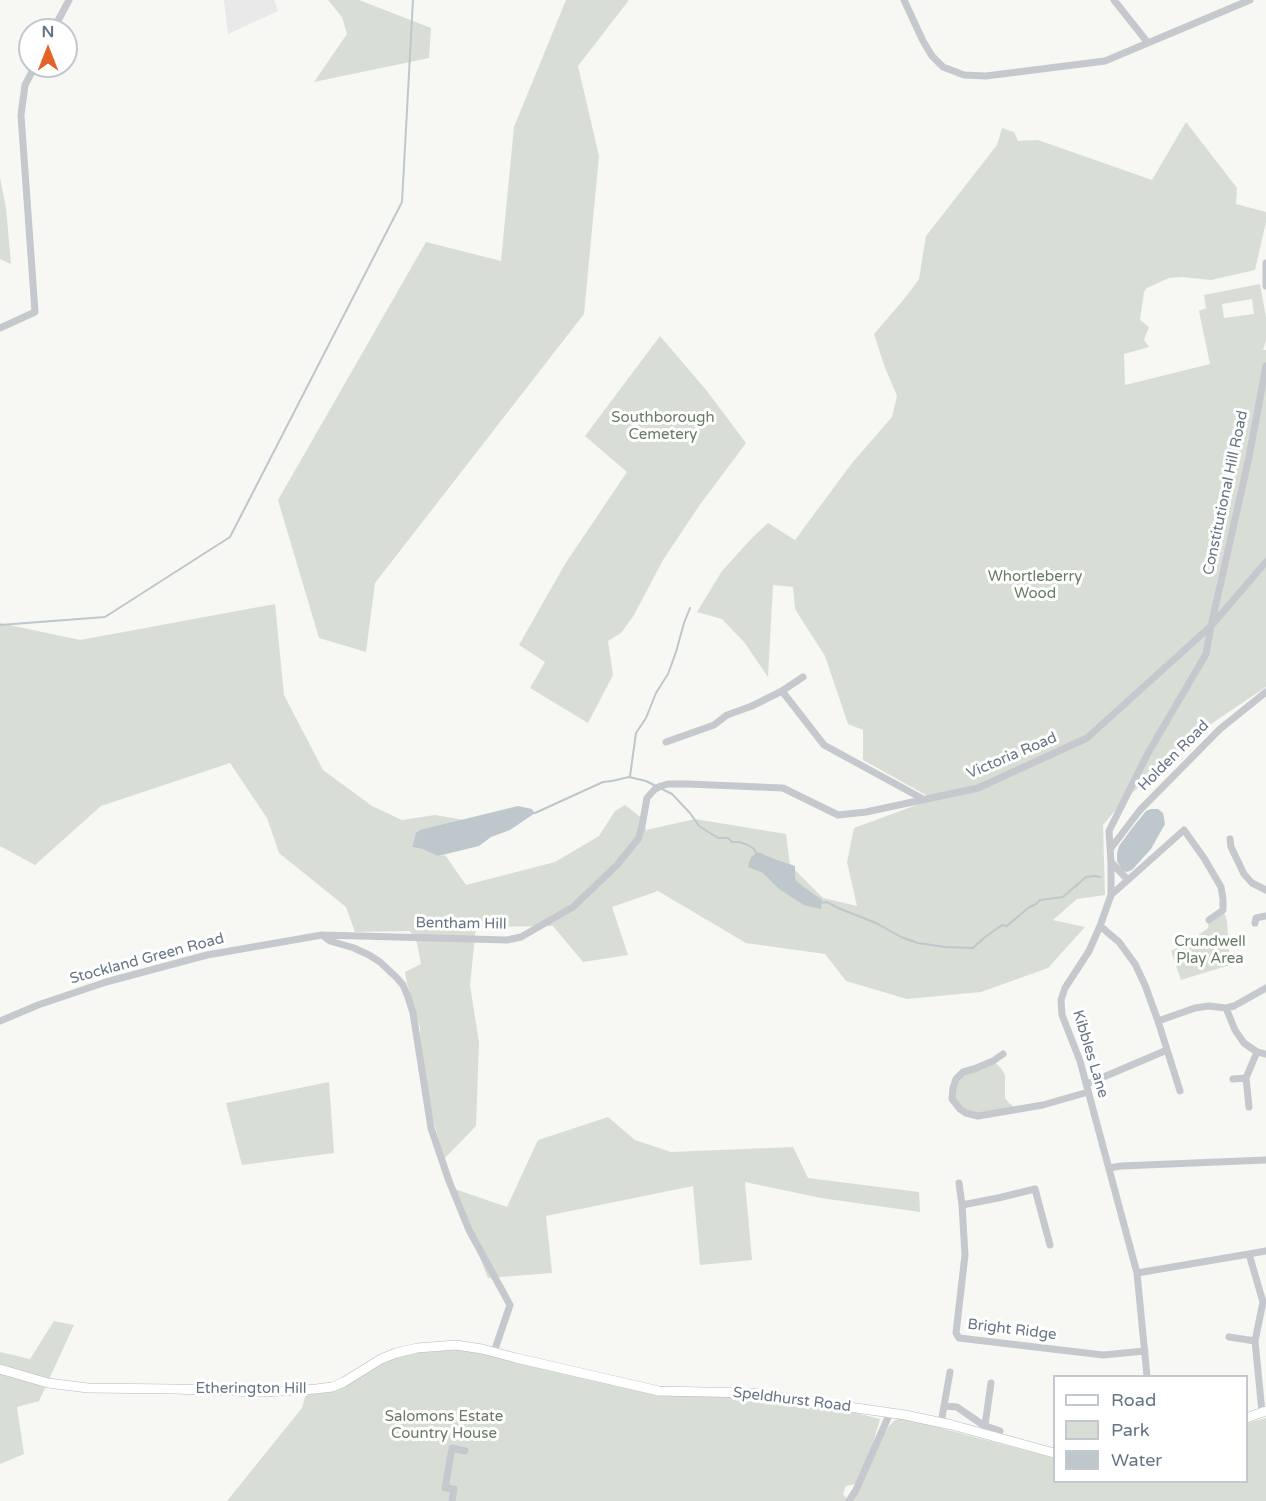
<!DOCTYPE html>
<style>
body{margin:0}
#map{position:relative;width:1266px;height:1501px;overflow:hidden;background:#f7f7f4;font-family:"Varela Round",sans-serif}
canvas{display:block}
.legend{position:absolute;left:1053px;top:1375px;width:195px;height:108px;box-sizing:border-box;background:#fff;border:2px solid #c2c8ce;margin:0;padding:8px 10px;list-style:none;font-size:18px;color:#667585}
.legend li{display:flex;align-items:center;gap:12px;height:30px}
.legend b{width:30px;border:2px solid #c2c8ce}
.north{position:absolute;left:18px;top:18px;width:60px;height:60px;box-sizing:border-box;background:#fff;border:2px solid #c2c8ce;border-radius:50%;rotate:0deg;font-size:16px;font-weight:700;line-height:24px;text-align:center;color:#667585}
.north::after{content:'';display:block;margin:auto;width:21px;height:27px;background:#e36329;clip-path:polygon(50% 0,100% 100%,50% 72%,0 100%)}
</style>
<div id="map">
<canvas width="1266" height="1501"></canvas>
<ul class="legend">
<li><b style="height:8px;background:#fff"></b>Road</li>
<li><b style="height:16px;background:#d8ded5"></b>Park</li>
<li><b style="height:16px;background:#bdc7cc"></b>Water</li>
</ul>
<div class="north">N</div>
</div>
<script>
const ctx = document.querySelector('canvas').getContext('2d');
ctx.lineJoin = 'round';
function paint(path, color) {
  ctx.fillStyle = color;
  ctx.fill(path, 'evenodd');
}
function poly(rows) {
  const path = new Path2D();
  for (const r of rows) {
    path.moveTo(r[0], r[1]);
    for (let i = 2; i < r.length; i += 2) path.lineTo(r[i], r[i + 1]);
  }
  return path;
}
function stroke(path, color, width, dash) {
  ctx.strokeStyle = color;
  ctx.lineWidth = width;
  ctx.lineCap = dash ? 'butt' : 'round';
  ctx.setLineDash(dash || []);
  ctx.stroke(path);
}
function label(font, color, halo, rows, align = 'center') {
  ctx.font = font + ' "Varela Round",sans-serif';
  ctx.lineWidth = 6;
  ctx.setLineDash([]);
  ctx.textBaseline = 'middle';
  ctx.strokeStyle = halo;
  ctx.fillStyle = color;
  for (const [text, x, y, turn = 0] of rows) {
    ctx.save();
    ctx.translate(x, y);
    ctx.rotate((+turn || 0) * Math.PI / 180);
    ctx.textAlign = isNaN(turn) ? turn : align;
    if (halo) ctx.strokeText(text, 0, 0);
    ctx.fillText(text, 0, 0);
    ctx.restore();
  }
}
const built = poly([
 [224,0,274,0,278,11,228,34]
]);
const green = poly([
 [328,0,359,0,431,28,429,58,314,82,347,34,342,17],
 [566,0,629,0,578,66,599,156,584,314,375,583,366,652,319,638,278,500,426,242,501,261,514,127],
 [1186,122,1237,188,1236,204,1266,212,1266,222,1255,270,1211,280,1182,277,1169,278,1147,288,1144,292,1140,320,1149,327,1144,340,1149,347,1124,354,1125,385,1210,364,1199,311,1206,308,1204,295,1260,284,1266,318,1266,340,1263,350,1266,350,1266,687,1208,726,1123,801,1103,825,1105,895,1077,899,1053,920,1085,927,1048,968,981,992,907,999,846,981,825,954,746,943,658,891,612,907,628,955,583,962,553,926,476,927,470,985,479,1043,476,1126,444,1159,422,1079,420,1028,407,983,405,972,421,964,417,943,410,931,355,932,346,907,279,853,267,818,230,763,101,806,35,865,0,846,0,623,80,640,275,604,284,695,323,770,372,806,402,820,435,815,464,820,416,834,412,847,422,849,438,856,445,855,466,885,555,862,599,836,615,811,625,805,643,819,646,830,695,819,786,834,790,865,823,898,857,906,847,862,854,828,933,799,863,760,863,730,848,724,825,656,795,609,793,587,773,585,768,677,744,642,722,619,697,612,722,571,752,538,768,523,795,540,852,463,892,417,897,396,884,365,874,334,905,298,919,279,926,236,997,145,1002,128,1014,132,1018,141,1038,140,1152,180],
 [1252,299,1254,314,1224,318,1222,304],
 [0,178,6,208,11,264,0,259],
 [660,336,707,391,746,443,699,506,663,560,634,615,621,633,608,641,613,675,588,723,530,688,545,662,519,645,565,564,627,472,585,436],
 [1224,912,1227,921,1230,965,1181,980,1171,951,1192,940,1208,928,1209,920],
 [993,1061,1001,1068,1005,1075,1005,1098,1009,1103,1017,1109,978,1116,966,1113,952,1099,956,1079],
 [329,1082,334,1153,242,1165,226,1103],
 [608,1117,635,1140,671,1152,793,1147,808,1178,919,1192,920,1212,821,1198,745,1182,752,1260,700,1265,693,1186,546,1216,552,1273,488,1278,452,1188,507,1207,538,1140],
 [54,1321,74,1325,39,1401,17,1407,24,1454,0,1464,0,1352,30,1359],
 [457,1349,477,1352,639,1391,740,1397,844,1410,880,1419,871,1450,855,1484,846,1486,843,1494,847,1499,846,1501,227,1501,302,1408,306,1393,390,1359,426,1351],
 [903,1418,1054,1458,1054,1482,1246,1482,1247,1423,1266,1418,1266,1501,852,1501,888,1427,895,1420]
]);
const water = poly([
 [518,806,532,809,535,813,510,830,491,837,479,846,438,856,422,849,412,847,416,833,420,830],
 [1151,809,1158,809,1163,813,1165,824,1151,849,1132,870,1127,872,1122,870,1117,861,1117,853,1119,846,1133,827,1146,811],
 [758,852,774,859,795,866,795,879,801,885,822,900,821,909,804,905,779,889,763,873,748,867,751,857]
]);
const stream = poly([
 [0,625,105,617,230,537,402,202,413,0],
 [630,776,636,733,646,718,656,693,668,674,676,652,684,623,690,608],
 [662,789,672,794,690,813,699,826,718,838,728,838,732,842,739,842,748,845,754,849,757,855],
 [535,813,603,782,612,781,629,777,646,781,656,786],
 [819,903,827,902,838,908,876,923,901,937,918,943,945,947,973,948,985,937,1002,925,1007,926,1028,908,1036,904,1040,900,1063,897,1086,877,1094,876,1100,877]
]);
const street = poly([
 [904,0,923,41,932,56,943,67,964,75,986,76,1105,61,1250,0],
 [1114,0,1148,43],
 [53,30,69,0],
 [1266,263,1266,286],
 [0,328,35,312,21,115,25,85,35,66],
 [782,691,824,745,923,799],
 [666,742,714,725,727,715,752,706,782,691,803,677],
 [1230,839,1231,847,1244,874,1252,883,1266,890],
 [1111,848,1140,810,1220,729,1266,692],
 [1111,862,1127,879],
 [1111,895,1184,830,1204,858,1221,887,1223,899,1223,910,1209,920],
 [1255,923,1256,918,1266,916],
 [1100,926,1119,942,1135,964,1145,985,1158,1021,1180,1091],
 [322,935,330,941,354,948,369,955,380,962,397,978,403,985,408,997,413,1013,431,1128,449,1181,469,1230,510,1305,494,1352],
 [1226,1008,1235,1030,1244,1043,1257,1052,1266,1054],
 [0,1021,38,1005,106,982,207,955,322,935,507,940,521,937,573,907,617,865,638,839,642,826,647,798,655,789,661,786,668,784,688,784,783,788,838,815,866,812,978,788,1087,738,1211,626,1266,562],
 [1158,1021,1195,1008,1209,1006,1226,1008,1234,1006,1266,988],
 [1003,1054,993,1061,974,1069,963,1072,956,1079,953,1088,952,1099,960,1109,966,1113,978,1116,1043,1105,1088,1092],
 [1233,1079,1246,1078],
 [1087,1084,1167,1050],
 [1249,1107,1246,1078,1257,1052],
 [1109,1168,1121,1166,1266,1160],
 [959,1183,962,1205],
 [1050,1245,1035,1189,998,1198,962,1205,965,1255,956,1333,959,1338,1103,1355,1145,1351],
 [1249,1254,1266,1251],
 [1137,1273,1249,1254,1263,1302,1255,1341,1262,1412],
 [1229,1337,1255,1341],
 [1147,1376,1137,1273,1080,1061,1062,1015,1061,1000,1065,988,1089,951,1100,926,1111,895,1111,862,1109,831,1148,753,1206,654,1211,626,1249,457,1266,366],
 [944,1406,957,1407,983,1425,1000,1431],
 [941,1423,950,1372],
 [985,1425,991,1383],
 [452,1501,454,1489,445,1488,452,1448,465,1451],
 [849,1501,856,1490,890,1413]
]);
const secondary = poly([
 [0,1369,48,1383,88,1388,174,1389,263,1392,316,1389,332,1387,344,1382,381,1359,396,1353,417,1348,456,1345,482,1349,516,1358,659,1391,752,1393,905,1415,952,1425,1054,1453],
 [1246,1418,1266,1411]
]);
const parkNames = [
 ["Southborough",663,418],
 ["Cemetery",663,435],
 ["Whortleberry",1035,577],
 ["Wood",1035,594],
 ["Crundwell",1210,942],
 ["Play Area",1210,959],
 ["Salomons Estate",444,1417],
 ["Country House",444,1434]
];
const streetNames = [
 ["Constitutional Hill Road",1226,493,-78],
 ["Victoria Road",1012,756,-23],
 ["Holden Road",1174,756,-45],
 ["Bentham Hill",461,924,1],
 ["Stockland Green Road",147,959,-15],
 ["Kibbles Lane",1090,1054,73],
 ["Bright Ridge",1012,1330,7],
 ["Etherington Hill",251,1389],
 ["Speldhurst Road",792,1400,7]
];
paint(built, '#e8e9e8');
paint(green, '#d8ded5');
paint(water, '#bdc7cc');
stroke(stream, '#bdc7cc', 2);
stroke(secondary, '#b5babf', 10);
stroke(street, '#c5c8cc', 7);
stroke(secondary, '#fff', 9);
label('15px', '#687c65', '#fff', parkNames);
label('15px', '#667585', '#fff', streetNames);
</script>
